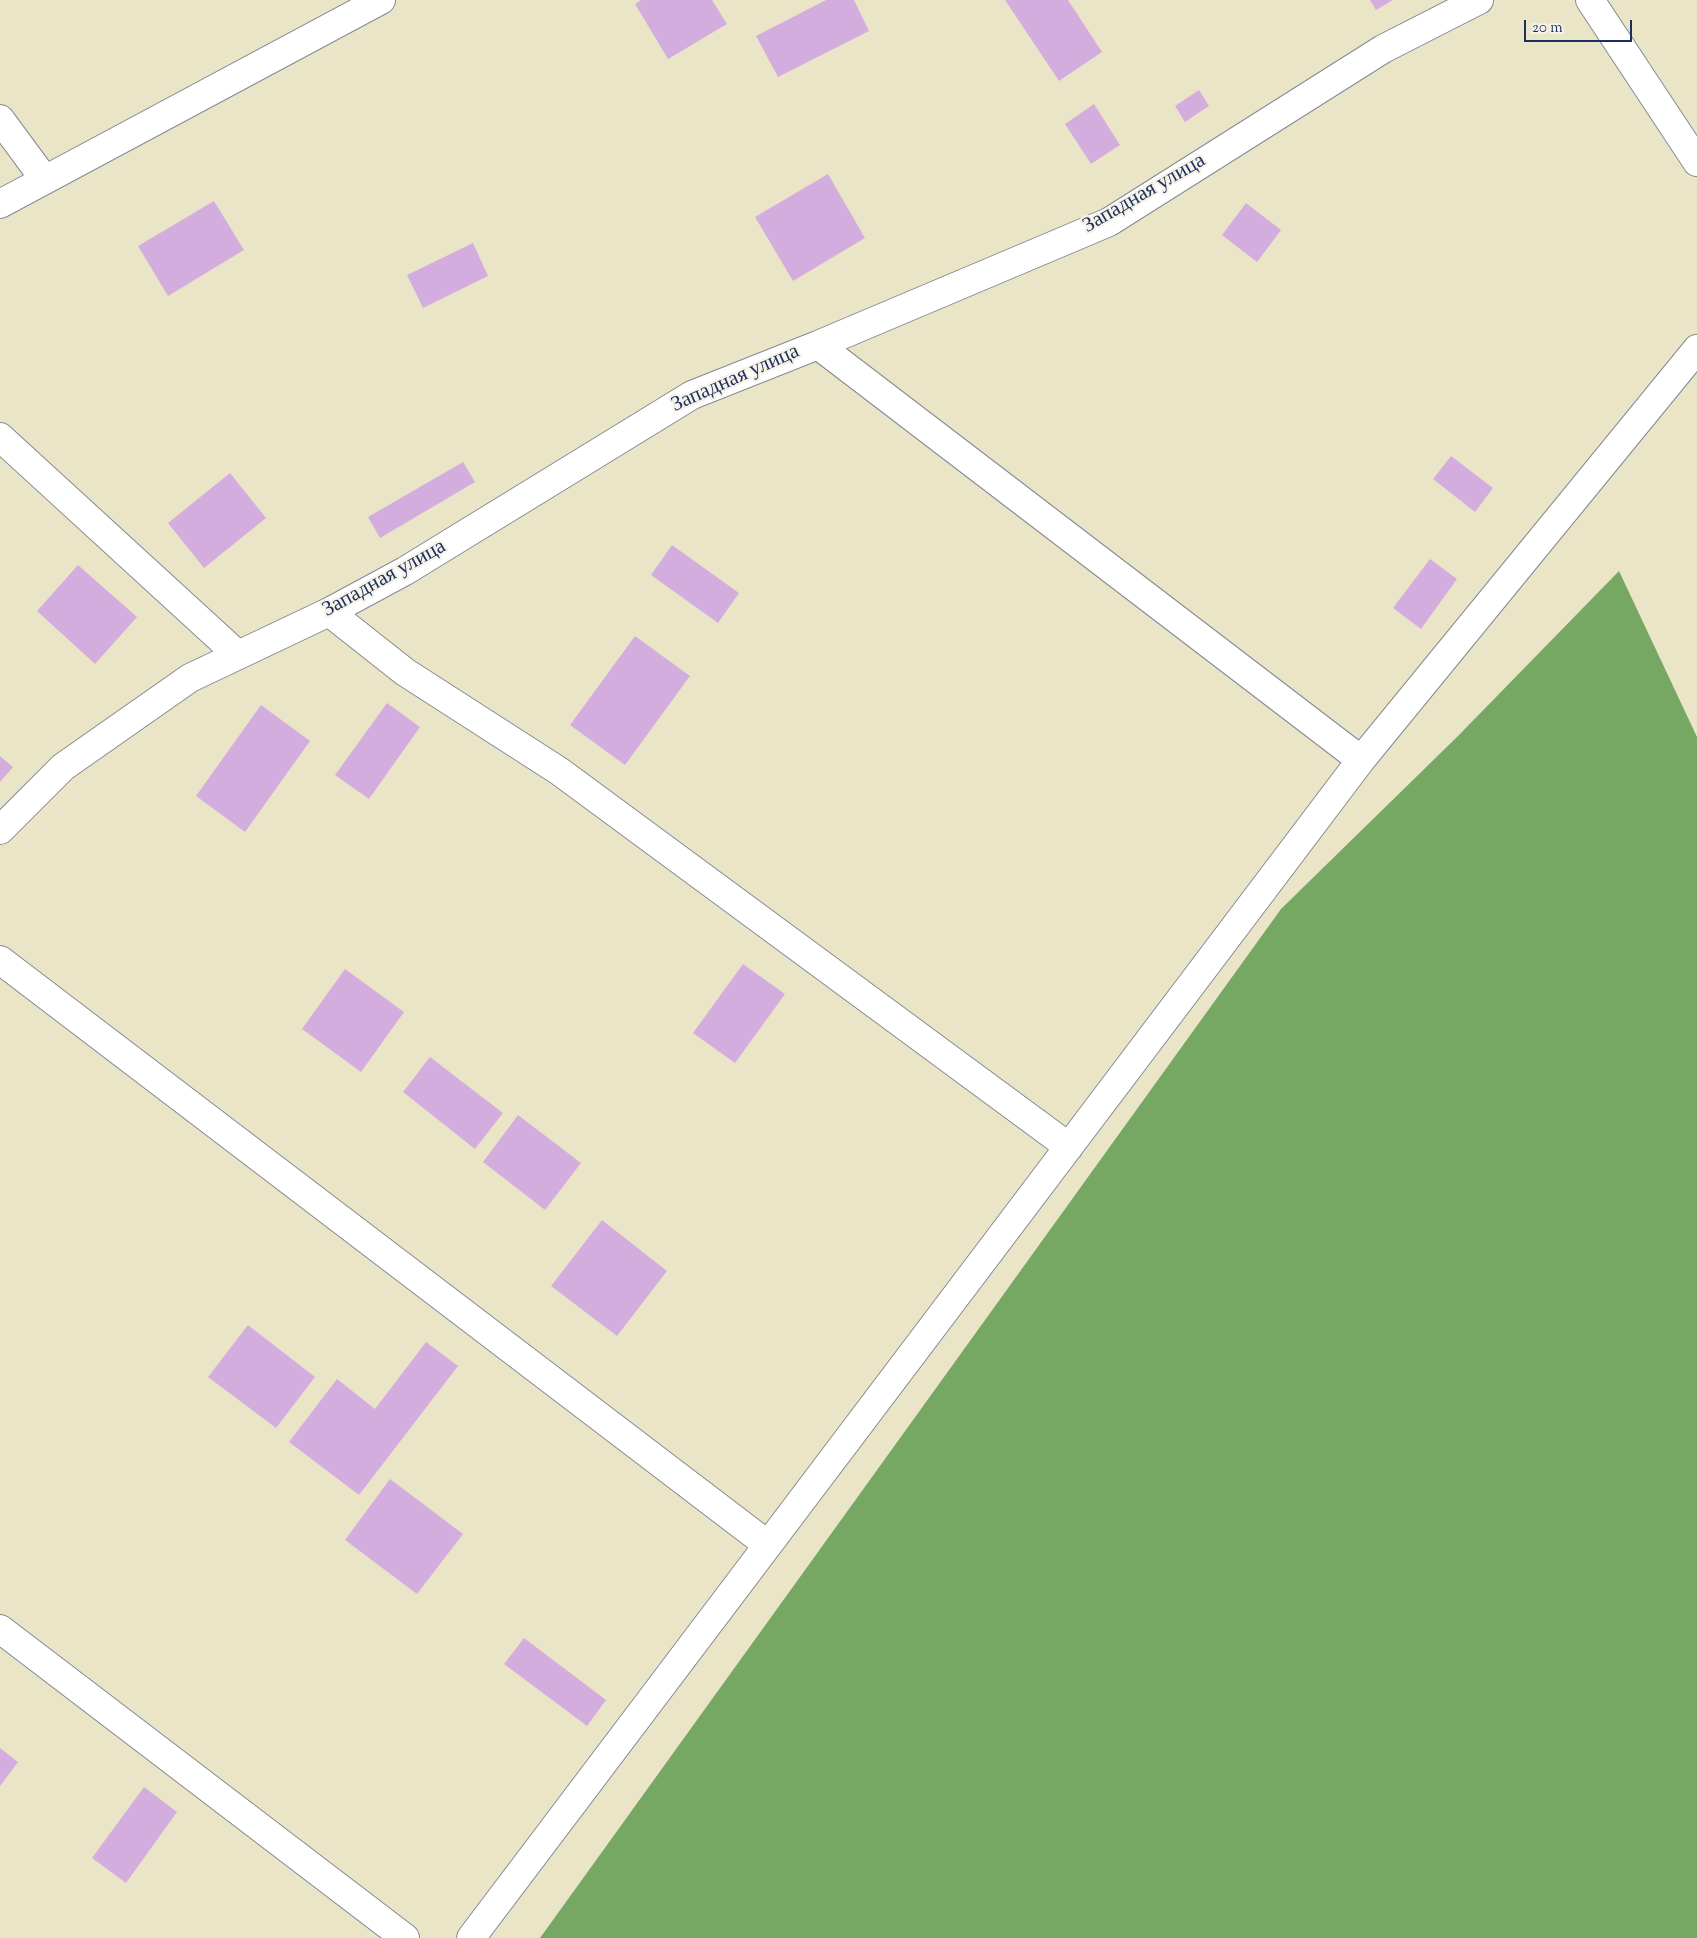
<!DOCTYPE html>
<meta charset="utf-8">
<style>
body{margin:0}
#map{position:relative;width:1697px;height:1938px;overflow:hidden;background:#ebe5c8;font-family:"Sorts Mill Goudy",serif}
canvas{display:block}
.scale{position:absolute;left:1524px;top:20px;width:108px;height:22px;box-sizing:border-box;border:2px solid #1b2f5e;border-top:0;padding-left:6px;font-size:15px;line-height:18px;white-space:nowrap;color:#1b2f5e;-webkit-text-stroke:4px #f7f3e8;paint-order:stroke}
</style>
<div id="map">
<canvas width="1697" height="1938"></canvas>
<div class="scale">20 m</div>
</div>
<script>
const ctx = document.querySelector('canvas').getContext('2d');
ctx.lineJoin = 'round';
function paint(path, color) {
  ctx.fillStyle = color;
  ctx.fill(path, 'evenodd');
}
function poly(rows) {
  const path = new Path2D();
  for (const r of rows) {
    path.moveTo(r[0], r[1]);
    for (let i = 2; i < r.length; i += 2) path.lineTo(r[i], r[i + 1]);
  }
  return path;
}
function stroke(path, color, width, dash) {
  ctx.strokeStyle = color;
  ctx.lineWidth = width;
  ctx.lineCap = dash ? 'butt' : 'round';
  ctx.setLineDash(dash || []);
  ctx.stroke(path);
}
function label(font, color, halo, rows, align = 'center') {
  ctx.font = font + ' "Sorts Mill Goudy",serif';
  ctx.lineWidth = 4.5;
  ctx.setLineDash([]);
  ctx.textBaseline = 'middle';
  ctx.strokeStyle = halo;
  ctx.fillStyle = color;
  for (const [text, x, y, turn = 0] of rows) {
    ctx.save();
    ctx.translate(x, y);
    ctx.rotate((+turn || 0) * Math.PI / 180);
    ctx.textAlign = isNaN(turn) ? turn : align;
    if (halo) ctx.strokeText(text, 0, 0);
    ctx.fillText(text, 0, 0);
    ctx.restore();
  }
}
const forest = poly([
 [1619,571,1697,737,1697,1938,540,1938,1281,909,1458,736]
]);
const building = poly([
 [641,0,712,0,727,24,668,59,635,4],
 [826,0,854,0,869,31,778,77,756,36],
 [1005,0,1068,0,1102,52,1059,81],
 [1370,0,1393,0,1376,10],
 [1199,90,1209,106,1185,122,1175,106],
 [1094,104,1120,145,1091,164,1065,124],
 [828,174,865,238,793,281,755,217],
 [214,201,244,250,168,296,138,246],
 [1246,203,1281,230,1257,262,1222,235],
 [473,243,488,276,423,308,407,275],
 [1451,456,1493,488,1475,512,1433,479],
 [463,462,475,482,380,538,368,517],
 [230,473,266,518,204,568,168,523],
 [672,545,739,593,718,623,651,575],
 [1430,559,1457,579,1421,629,1393,608],
 [78,565,137,617,95,664,37,611],
 [635,636,690,676,625,765,570,725],
 [387,703,420,727,369,799,335,775],
 [261,705,310,741,245,832,196,796],
 [0,756,13,767,0,782],
 [743,964,785,994,735,1063,693,1033],
 [345,969,404,1012,361,1072,302,1029],
 [430,1057,503,1113,475,1149,403,1092],
 [518,1115,581,1163,545,1210,483,1162],
 [602,1220,667,1271,617,1336,551,1286],
 [248,1325,315,1377,276,1428,208,1377],
 [426,1342,458,1366,359,1495,289,1442,337,1379,375,1409],
 [390,1479,463,1534,417,1594,345,1540],
 [524,1638,606,1700,587,1726,504,1664],
 [0,1748,18,1762,0,1786],
 [144,1787,177,1812,126,1883,92,1858]
]);
const street = poly([
 [1590,0,1697,162],
 [0,119,45,180],
 [0,204,381,0],
 [818,345,1361,760],
 [0,437,238,655],
 [329,612,405,672,559,771,1069,1147],
 [0,830,63,767,190,678,329,612,405,571,692,395,818,345,1109,222,1383,49,1479,0],
 [0,960,768,1545],
 [0,1629,405,1938],
 [471,1938,1361,760,1697,349]
]);
const streetNames = [
 ["Западная улица",1145,195,-30],
 ["Западная улица",736,380,-24],
 ["Западная улица",385,580,-29]
];
paint(forest, '#76a863');
paint(building, '#d4addf');
stroke(street, '#838a93', 30);
stroke(street, '#fff', 28);
label('21px', '#1b2f5e', '#f7f3e8', streetNames);
</script>
